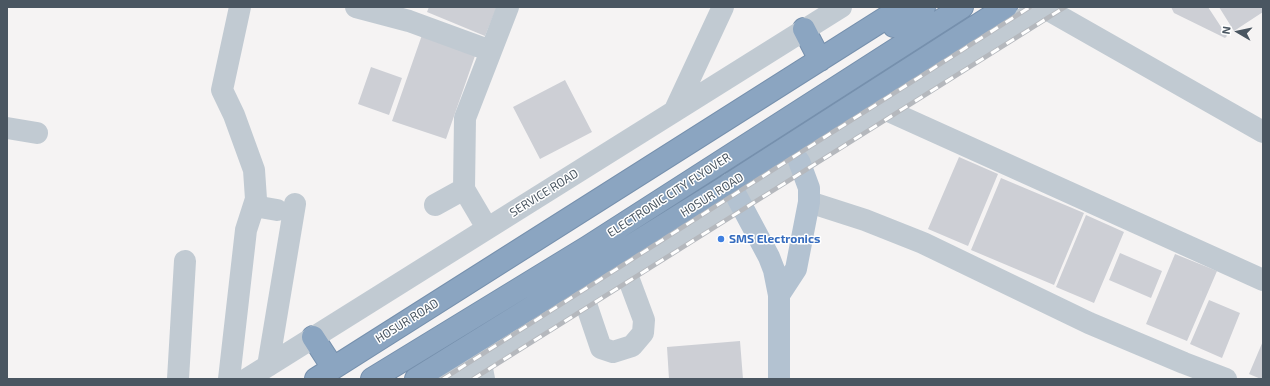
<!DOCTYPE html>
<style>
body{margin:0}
#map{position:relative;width:1270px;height:386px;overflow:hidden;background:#f5f3f3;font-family:"Exo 2",sans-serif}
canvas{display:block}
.frame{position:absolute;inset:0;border:8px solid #4a5661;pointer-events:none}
.north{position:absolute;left:1218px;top:12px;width:40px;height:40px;-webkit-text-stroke:3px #fff;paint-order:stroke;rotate:279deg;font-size:11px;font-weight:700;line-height:16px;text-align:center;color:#4a5661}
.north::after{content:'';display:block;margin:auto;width:14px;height:18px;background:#4a5661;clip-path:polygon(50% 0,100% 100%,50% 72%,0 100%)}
</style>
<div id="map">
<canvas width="1270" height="386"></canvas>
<div class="frame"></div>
<div class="north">N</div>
</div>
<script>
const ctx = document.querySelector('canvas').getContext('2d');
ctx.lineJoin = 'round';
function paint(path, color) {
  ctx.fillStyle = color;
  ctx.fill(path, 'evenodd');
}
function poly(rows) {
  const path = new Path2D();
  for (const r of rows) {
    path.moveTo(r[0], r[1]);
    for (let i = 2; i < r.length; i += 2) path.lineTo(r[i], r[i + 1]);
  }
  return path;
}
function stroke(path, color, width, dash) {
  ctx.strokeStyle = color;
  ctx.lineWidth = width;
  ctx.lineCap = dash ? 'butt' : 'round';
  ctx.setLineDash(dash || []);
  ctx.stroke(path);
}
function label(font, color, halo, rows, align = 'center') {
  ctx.font = font + ' "Exo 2",sans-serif';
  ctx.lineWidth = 3;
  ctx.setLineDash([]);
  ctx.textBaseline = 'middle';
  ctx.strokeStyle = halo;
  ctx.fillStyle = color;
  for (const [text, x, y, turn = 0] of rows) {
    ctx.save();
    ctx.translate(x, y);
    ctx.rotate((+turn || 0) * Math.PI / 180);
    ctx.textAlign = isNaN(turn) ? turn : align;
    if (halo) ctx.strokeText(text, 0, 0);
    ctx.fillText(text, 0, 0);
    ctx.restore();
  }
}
const building = poly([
 [429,7,497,7,485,36,427,12],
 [1171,7,1208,7,1227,36,1225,38,1174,13],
 [1219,7,1263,7,1263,12,1234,31],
 [422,35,476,53,446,139,392,121],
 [371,67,402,78,389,115,358,104],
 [565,80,592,132,540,159,513,107],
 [959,157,998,174,968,246,928,229],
 [1001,178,1084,213,1054,285,971,250],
 [1086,215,1124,232,1094,303,1056,287],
 [1120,253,1162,271,1151,298,1109,280],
 [1175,254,1217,271,1187,341,1146,324],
 [1209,300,1240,313,1222,358,1190,344],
 [740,341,743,379,669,379,667,347],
 [1263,341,1263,379,1261,379,1249,374]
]);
const minor = poly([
 [356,7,409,21,491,51],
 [1043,7,1263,132],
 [882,108,1263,280],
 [675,110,723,7],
 [7,128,37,133],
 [809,202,865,220,923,243,1089,323,1184,363,1226,379],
 [435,205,464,189],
 [254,206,277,210],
 [487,228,464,189,465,118,508,7],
 [583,295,601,348,613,352,632,346,643,333,644,320,625,269],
 [480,359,484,379],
 [268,366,295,204],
 [178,379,185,261],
 [229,379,246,230,256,199,254,170,234,115,222,90,240,7],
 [247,379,841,7],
 [448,379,648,255,737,198,799,161,1042,7]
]);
const major = poly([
 [730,184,769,257,774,270,779,295,779,379],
 [779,295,796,269,809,202,809,188,799,161]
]);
const highway = poly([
 [894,26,924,7],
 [804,29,820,60],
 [313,337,333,368],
 [316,379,903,7],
 [372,379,588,247,962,7],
 [416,379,719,191,1006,7]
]);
const rail = poly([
 [443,379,1030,7],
 [473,379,1065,7]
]);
const markers = [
 [721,239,4,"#3f7fe0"]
];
const streetNames = [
 ["SERVICE ROAD",544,193,-32],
 ["ELECTRONIC CITY FLYOVER",669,195,-33],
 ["HOSUR ROAD",712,195,-32],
 ["HOSUR ROAD",407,321,-32]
];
const shopNames = [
 ["SMS Electronics",729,239]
];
paint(building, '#cdcfd5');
stroke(highway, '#7690ad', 24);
stroke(minor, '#c1cad2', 22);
stroke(major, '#b3c2d1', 22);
stroke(highway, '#8ba5c1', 22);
stroke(rail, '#b5b8bd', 4.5);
stroke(rail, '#fff', 3, [9]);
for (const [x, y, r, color] of markers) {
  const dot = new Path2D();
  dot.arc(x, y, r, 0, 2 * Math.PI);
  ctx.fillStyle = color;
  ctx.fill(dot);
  stroke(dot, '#fff', 1.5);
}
label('12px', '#4a5661', '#fff', streetNames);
label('bold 12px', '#366cbe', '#fff', shopNames, 'left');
</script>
